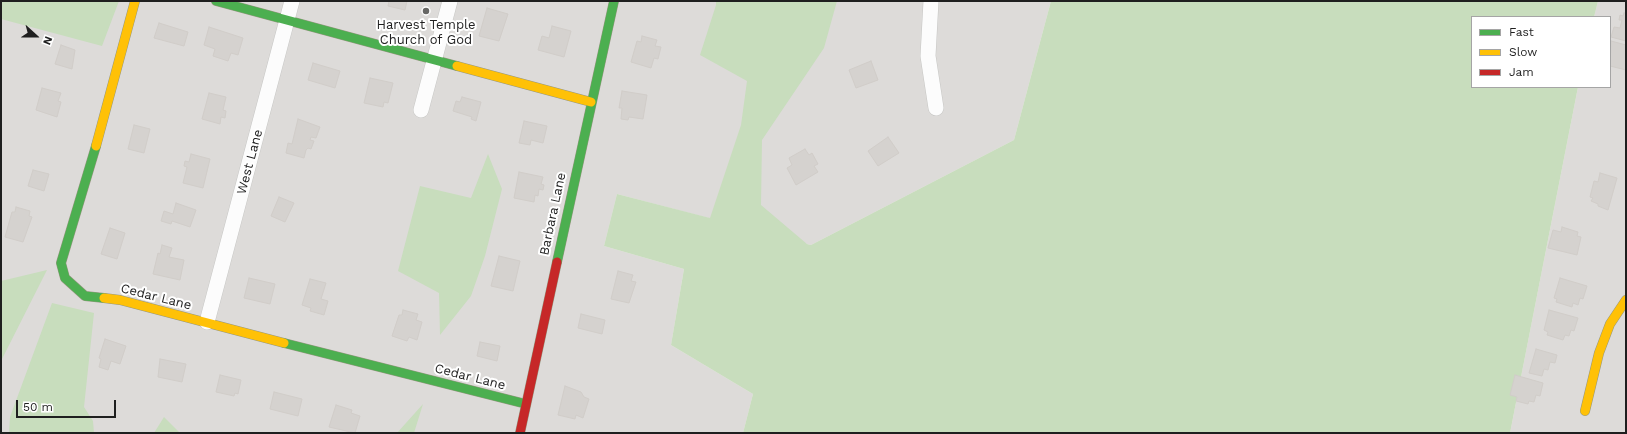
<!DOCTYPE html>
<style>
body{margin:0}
#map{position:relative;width:1627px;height:434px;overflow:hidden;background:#eeece8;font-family:"Work Sans",sans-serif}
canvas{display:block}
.frame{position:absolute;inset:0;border:2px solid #1f1f1f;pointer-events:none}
.legend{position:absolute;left:1471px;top:16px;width:140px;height:72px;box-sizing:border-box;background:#fff;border:1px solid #a5a5a5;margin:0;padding:5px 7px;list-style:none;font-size:12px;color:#1f1f1f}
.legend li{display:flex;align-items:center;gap:8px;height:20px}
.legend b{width:20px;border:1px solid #a5a5a5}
.north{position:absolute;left:16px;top:16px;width:40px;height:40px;-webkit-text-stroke:3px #fff;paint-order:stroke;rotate:111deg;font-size:11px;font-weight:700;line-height:16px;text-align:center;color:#1f1f1f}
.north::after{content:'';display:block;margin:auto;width:14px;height:18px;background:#1f1f1f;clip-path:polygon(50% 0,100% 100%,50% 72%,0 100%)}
.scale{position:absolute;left:16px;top:400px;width:100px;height:18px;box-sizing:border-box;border:2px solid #1f1f1f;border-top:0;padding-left:5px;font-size:12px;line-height:14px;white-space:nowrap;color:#1f1f1f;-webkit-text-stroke:3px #fff;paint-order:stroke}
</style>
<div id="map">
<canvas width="1627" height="434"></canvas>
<div class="frame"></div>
<ul class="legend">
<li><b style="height:5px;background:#4caf50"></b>Fast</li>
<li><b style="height:5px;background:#ffc107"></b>Slow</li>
<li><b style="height:5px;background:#c62828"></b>Jam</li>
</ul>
<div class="north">N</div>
<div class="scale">50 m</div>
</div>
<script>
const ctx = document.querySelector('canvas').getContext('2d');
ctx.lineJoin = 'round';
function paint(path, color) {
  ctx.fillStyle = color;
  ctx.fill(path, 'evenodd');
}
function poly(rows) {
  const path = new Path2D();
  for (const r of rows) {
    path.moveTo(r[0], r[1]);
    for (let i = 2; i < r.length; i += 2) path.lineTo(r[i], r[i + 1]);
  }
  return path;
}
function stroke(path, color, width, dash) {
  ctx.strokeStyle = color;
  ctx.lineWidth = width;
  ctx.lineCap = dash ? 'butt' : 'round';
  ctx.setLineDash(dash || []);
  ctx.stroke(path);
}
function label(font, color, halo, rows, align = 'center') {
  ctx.font = font + ' "Work Sans",sans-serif';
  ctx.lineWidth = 4;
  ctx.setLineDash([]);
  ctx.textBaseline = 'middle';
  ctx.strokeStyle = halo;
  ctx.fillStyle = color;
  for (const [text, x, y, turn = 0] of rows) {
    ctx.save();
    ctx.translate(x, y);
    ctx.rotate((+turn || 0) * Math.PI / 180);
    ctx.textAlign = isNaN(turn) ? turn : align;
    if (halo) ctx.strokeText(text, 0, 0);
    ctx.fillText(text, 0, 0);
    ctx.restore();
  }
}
const residential = poly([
 [1,1,1051,1,1014,140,811,245,617,194,604,246,684,269,671,345,753,394,743,433,1,433],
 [1598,1,1626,1,1626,433,1510,433,1578,87,1610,87,1610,17,1594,17]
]);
const forest = poly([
 [1,1,119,1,102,46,1,19],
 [716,1,837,1,824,48,762,140,761,205,807,244,811,245,1014,140,1051,1,1598,1,1594,17,1472,17,1472,87,1578,87,1510,433,743,433,753,394,671,345,684,269,604,246,617,194,710,218,741,125,747,81,700,55,716,5],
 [488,154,502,189,485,256,471,296,440,335,439,293,398,271,420,186,471,198],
 [47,270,1,361,1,281],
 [52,303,94,313,84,407,93,421,94,433,9,433,10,417],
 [423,404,414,433,397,433],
 [164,417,180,433,154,433]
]);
const building = poly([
 [389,1,407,1,405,10,388,6,389,1],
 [487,8,508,14,499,41,479,36,487,8],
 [1624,13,1626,13,1626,41,1611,37,1614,27,1620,28,1622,20,1619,20,1620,15,1623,16,1624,13],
 [159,23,188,32,184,46,154,38,159,23],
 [552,26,571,31,564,57,538,50,542,36,549,38,552,26],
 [209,27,243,38,238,55,231,53,228,61,213,56,215,49,204,45,209,27],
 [642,36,657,40,655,46,661,47,658,59,654,58,651,68,631,62,637,41,641,42,642,36],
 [1611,41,1626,45,1626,70,1610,66,1611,41],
 [61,45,75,50,72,69,55,64,61,45],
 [871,61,878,80,856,88,849,70,871,61],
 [313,63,340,71,335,88,308,80,313,63],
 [370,78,393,83,388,103,384,102,383,107,364,103,370,78],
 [42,88,61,93,58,101,61,102,57,117,36,110,42,88],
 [622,91,647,95,643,119,629,117,628,120,621,119,622,108,619,108,622,91],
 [209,93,226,97,223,110,226,111,225,118,221,117,220,124,202,119,209,93],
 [462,97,481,102,476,121,471,119,472,117,453,111,456,101,460,102,462,97],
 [298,119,320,127,316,138,311,137,310,140,314,141,311,149,308,148,306,150,304,158,286,153,288,143,292,144,298,119],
 [524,121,547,126,543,143,531,140,530,145,519,143,524,121],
 [134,125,150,129,144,153,128,149,134,125],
 [888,137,899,153,878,166,868,151,888,137],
 [805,149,809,155,812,153,818,164,814,166,818,172,796,185,787,168,792,165,789,158,805,149],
 [191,154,210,159,203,188,183,183,187,167,184,166,185,161,189,162,191,154],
 [33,170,49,174,44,191,28,186,33,170],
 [519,172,543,177,541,184,544,185,543,190,539,189,538,196,535,195,534,202,514,198,519,172],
 [1600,173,1617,178,1608,210,1598,206,1598,204,1591,201,1593,198,1590,197,1594,181,1598,182,1600,173],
 [279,197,294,203,285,222,271,216,279,197],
 [176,203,196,210,190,227,172,221,171,224,161,221,164,211,173,214,176,203],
 [16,207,30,211,29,216,32,217,23,242,5,237,12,212,15,212,16,207],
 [1562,227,1578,232,1577,236,1581,237,1577,255,1548,248,1553,230,1561,232,1562,227],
 [110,228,125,233,117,259,101,254,110,228],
 [162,245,172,248,169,257,184,260,180,280,153,274,158,253,160,254,162,245],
 [499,256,520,261,513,291,491,286,499,256],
 [618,271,633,275,631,281,636,282,629,303,611,299,618,271],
 [249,278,275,284,270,304,244,298,249,278],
 [1560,278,1587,286,1583,299,1580,298,1578,305,1573,303,1572,307,1556,302,1557,299,1554,298,1560,278],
 [310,279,326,283,321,299,328,301,324,315,310,311,311,308,302,305,310,279],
 [403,310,418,314,416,320,422,322,417,340,409,337,407,341,392,336,399,315,402,315,403,310],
 [1549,310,1578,318,1574,331,1571,330,1569,336,1565,335,1563,340,1547,335,1548,332,1544,330,1549,310],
 [581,314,605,320,602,334,578,328,581,314],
 [105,339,126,346,120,364,111,361,108,370,99,367,101,359,99,358,105,339],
 [480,342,500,346,497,361,477,356,480,342],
 [1536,349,1557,355,1555,363,1550,362,1548,370,1544,369,1542,376,1529,373,1536,349],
 [160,359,186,364,182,382,158,377,160,359],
 [220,375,241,380,238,394,235,393,234,396,216,392,220,375],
 [1515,375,1543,383,1540,396,1536,395,1534,402,1529,401,1528,404,1516,401,1517,397,1510,395,1515,375],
 [565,386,581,392,584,397,589,399,583,418,576,415,575,419,558,415,565,386],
 [274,392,302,399,298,416,270,409,274,392],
 [336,405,352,410,351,413,360,416,355,433,329,427,336,405]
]);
const street = poly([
 [931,1,928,56,936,108],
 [421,110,450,1],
 [207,322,292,1]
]);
const fast = poly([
 [216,1,457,66],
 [96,146,61,263,65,278,85,296,104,298],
 [557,262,614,1],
 [284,343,526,404]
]);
const slow = poly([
 [457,66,591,102],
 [96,146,135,1],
 [104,298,120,300,284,343],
 [1585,411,1599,353,1610,324,1626,300]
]);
const jam = poly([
 [520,433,557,262]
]);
const markers = [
 [426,11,4,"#676765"]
];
const poiNames = [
 ["Harvest Temple",426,25],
 ["Church of God",426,40]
];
const streetNames = [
 ["West Lane",250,162,-75],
 ["Barbara Lane",553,214,-78],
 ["Cedar Lane",156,297,14],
 ["Cedar Lane",470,377,14]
];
paint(residential, '#dddbd9');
paint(forest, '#c8ddbd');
paint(building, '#d5d2cf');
stroke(building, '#d1cdc9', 1);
stroke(street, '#c6c6c4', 16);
stroke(fast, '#969880', 10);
stroke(slow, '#969880', 10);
stroke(jam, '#969880', 10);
stroke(street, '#fcfcfc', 15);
stroke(fast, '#4caf50', 9);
stroke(slow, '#ffc107', 9);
stroke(jam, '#c62828', 9);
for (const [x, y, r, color] of markers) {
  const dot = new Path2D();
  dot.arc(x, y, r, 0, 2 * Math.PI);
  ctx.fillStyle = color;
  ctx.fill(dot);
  stroke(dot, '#fff', 1.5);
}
label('13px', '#1f1f1f', '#fff', poiNames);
label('13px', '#1f1f1f', '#fff', streetNames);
</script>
